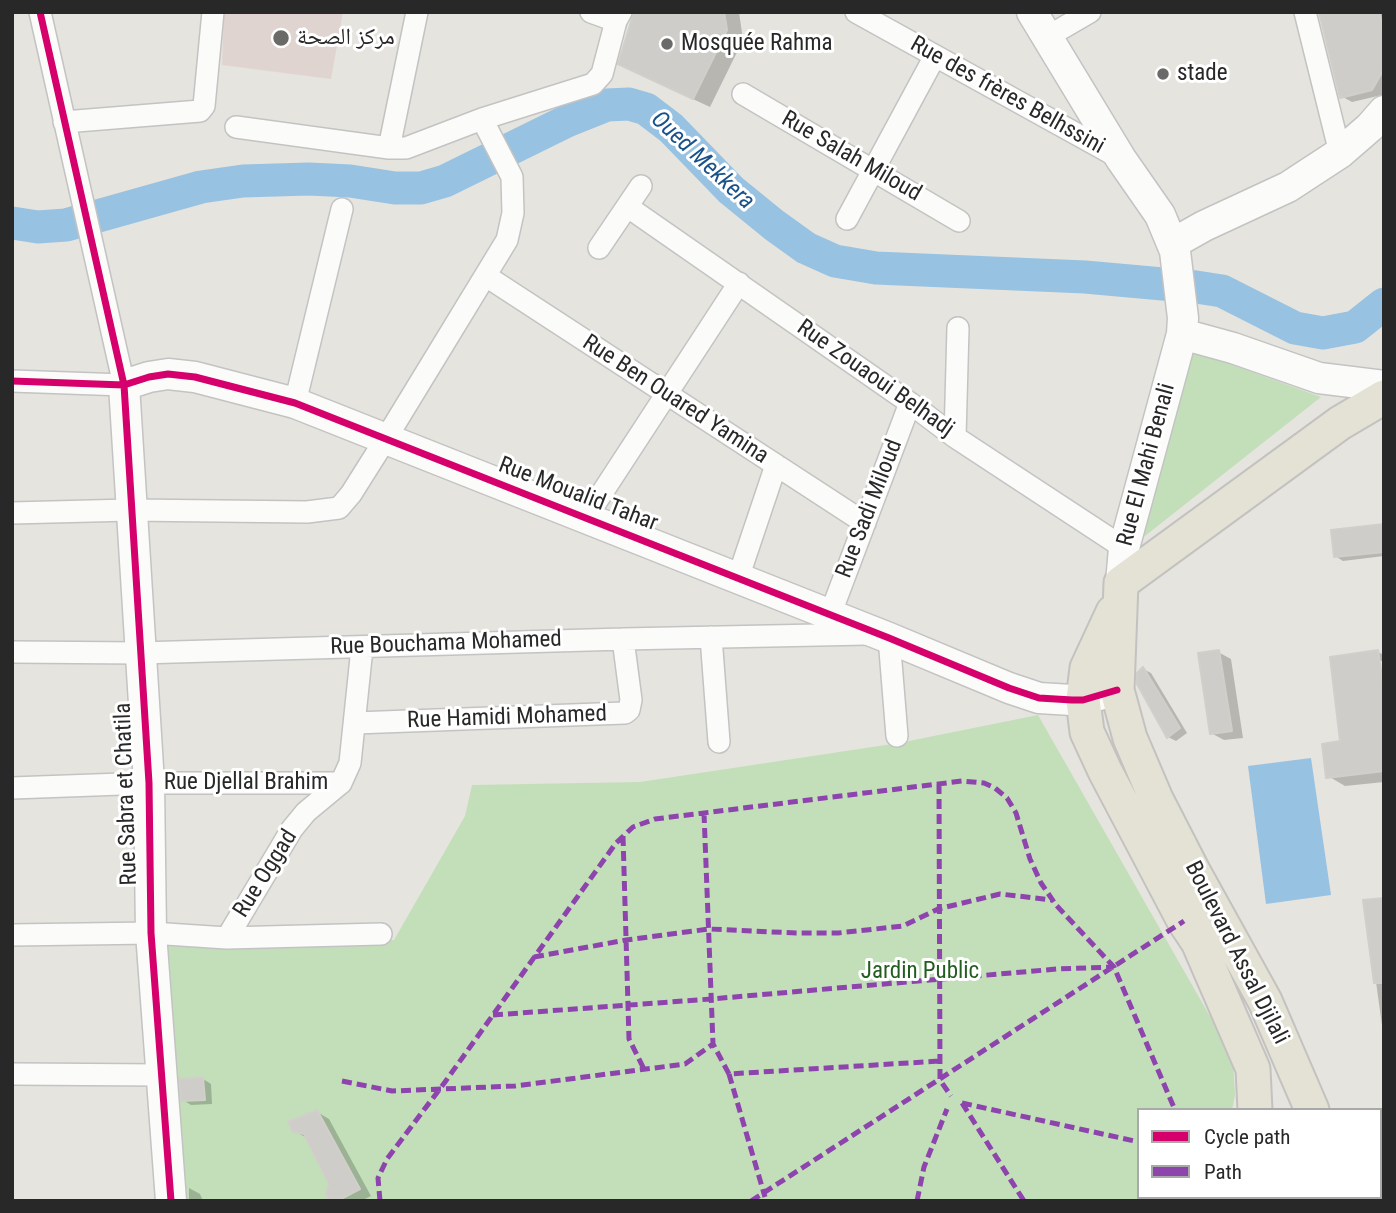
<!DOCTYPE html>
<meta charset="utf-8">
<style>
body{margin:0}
#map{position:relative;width:1396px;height:1213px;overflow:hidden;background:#e6e4de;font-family:"Roboto Condensed",sans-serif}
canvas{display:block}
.frame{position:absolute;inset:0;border:14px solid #282828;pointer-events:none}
.legend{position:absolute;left:1137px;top:1108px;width:245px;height:91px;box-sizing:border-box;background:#fff;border:2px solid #a9a9a9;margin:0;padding:9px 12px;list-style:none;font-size:21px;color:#282828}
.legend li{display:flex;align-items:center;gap:14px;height:35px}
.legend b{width:35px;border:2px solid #a9a9a9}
</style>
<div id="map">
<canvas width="1396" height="1213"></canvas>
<div class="frame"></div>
<ul class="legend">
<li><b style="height:9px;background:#d6006c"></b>Cycle path</li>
<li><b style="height:9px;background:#8e44ad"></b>Path</li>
</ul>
</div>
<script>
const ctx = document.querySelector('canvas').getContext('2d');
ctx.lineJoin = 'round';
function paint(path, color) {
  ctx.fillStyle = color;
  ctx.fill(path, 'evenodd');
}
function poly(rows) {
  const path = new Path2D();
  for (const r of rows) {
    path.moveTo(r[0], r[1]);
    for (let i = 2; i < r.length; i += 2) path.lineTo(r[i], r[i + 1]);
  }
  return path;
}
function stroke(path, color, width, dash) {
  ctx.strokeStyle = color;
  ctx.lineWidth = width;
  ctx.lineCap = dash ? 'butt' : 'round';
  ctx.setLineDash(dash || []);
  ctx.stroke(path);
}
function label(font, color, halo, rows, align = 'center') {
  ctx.font = font + ' "Roboto Condensed","Noto Naskh Arabic",sans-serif';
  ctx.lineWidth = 6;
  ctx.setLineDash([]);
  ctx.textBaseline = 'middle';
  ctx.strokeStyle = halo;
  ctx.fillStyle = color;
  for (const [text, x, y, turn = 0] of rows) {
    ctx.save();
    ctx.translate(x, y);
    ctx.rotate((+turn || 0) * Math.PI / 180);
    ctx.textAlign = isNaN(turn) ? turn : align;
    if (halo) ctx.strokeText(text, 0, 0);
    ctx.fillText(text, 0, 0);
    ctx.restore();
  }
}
const medical = poly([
 [224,12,343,12,331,79,222,65]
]);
const green = poly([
 [1183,347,1321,397,1126,551],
 [1038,715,1220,1034,1233,1062,1235,1095,1232,1110,1139,1110,1139,1197,1199,1197,1197,1201,167,1201,165,943,394,940,465,816,472,785,640,782,899,743]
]);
const water = poly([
 [1311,758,1331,895,1266,904,1248,766]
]);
const shadow = poly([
 [634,12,739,12,743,40,710,107,637,73],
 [1320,12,1384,12,1382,95,1352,102,1341,96],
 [1384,526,1384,556,1343,561,1335,556],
 [1218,652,1231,659,1243,738,1224,740,1211,733],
 [1378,652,1384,655,1384,677,1382,661,1378,661,1384,703,1384,782,1345,786,1328,776],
 [1143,669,1151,673,1187,733,1176,741,1168,737],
 [1384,899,1384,1040,1365,902],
 [203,1079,211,1084,212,1104,191,1105,183,1100],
 [317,1112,329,1119,371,1196,361,1201,330,1201,331,1184,307,1138,294,1131],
 [189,1188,200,1194,203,1201,189,1201]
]);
const river = poly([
 [12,223,38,227,66,225,201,187,243,181,309,179,350,181,395,188,421,188,445,181,567,121,607,105,629,104,646,109,671,128,731,190,774,225,806,248,835,261,876,268,1085,277,1196,287,1222,291,1295,328,1323,333,1355,327,1384,304]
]);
const building = poly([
 [634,12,724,12,727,30,693,99,618,64,634,12],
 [1319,12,1379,12,1384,31,1384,69,1372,90,1340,98,1319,12],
 [1384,524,1384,552,1334,557,1331,530,1384,524],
 [1219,650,1232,731,1210,734,1198,653,1219,650],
 [1378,650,1384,690,1384,771,1326,778,1322,744,1340,741,1330,657,1378,650],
 [1143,667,1180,728,1167,738,1137,684,1137,673,1143,667],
 [1384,898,1384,983,1374,983,1363,900,1384,898],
 [203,1077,205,1100,181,1101,179,1079,203,1077],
 [317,1110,360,1189,337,1201,329,1201,326,1194,329,1184,304,1134,293,1132,288,1122,317,1110]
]);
const street = poly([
 [591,12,616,21],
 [856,12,1118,157],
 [1305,12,1340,153],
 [1047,37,1090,12],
 [743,94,959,221],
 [64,122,200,111,204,106,213,12],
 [236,127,389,148,406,148,482,119,593,84,602,74,616,21,621,12],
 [389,148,417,12],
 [628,207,910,403,955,437,1124,548],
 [847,219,935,56],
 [599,248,641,186],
 [486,276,865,523],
 [12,381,124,385,40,12],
 [295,403,342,209],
 [955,437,958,328],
 [12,513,130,510,307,512,339,508,351,494,385,440,507,240,513,213,512,177,482,119],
 [585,519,739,283],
 [738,578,776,465],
 [830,615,910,403],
 [711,637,719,742],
 [889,638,897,736],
 [12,652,140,653,623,639,867,634],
 [355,723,625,713,629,710,631,700,623,639],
 [12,788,149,783,341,783,350,763,362,648],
 [12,935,151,933,227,938,381,934],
 [227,938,292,829,306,812,341,783],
 [12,1074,162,1075]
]);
const secondary = poly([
 [1032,12,1121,159,1160,215,1175,251,1183,318,1182,334,1124,548,1121,583],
 [1172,244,1204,226,1288,187,1340,153,1370,127,1384,111],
 [1182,334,1233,348,1319,378,1384,386],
 [1380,1187,1384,1187],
 [171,1201,151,933,149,783,124,385,149,377,168,374,195,377,295,403,889,638,1009,688,1039,698,1072,700,1083,700,1106,693]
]);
const primary = poly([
 [1113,612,1087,668,1083,700,1087,732,1105,771,1184,921,1198,942,1253,1069,1255,1110],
 [1312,1110,1265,1001,1193,871,1156,799,1130,738,1117,690,1121,583,1340,423,1384,397],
 [1362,1197,1364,1201],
 [1243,1201,1245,1197]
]);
const quiet = poly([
 [939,784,940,1080,951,1096],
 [704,813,713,1044,729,1074,940,1061],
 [623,836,629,1039,644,1069],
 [534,957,626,940,709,929,796,933,838,933,903,926,938,909,1000,894,1052,900],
 [493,1015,711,999,1057,969,1114,967],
 [729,1074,765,1197],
 [342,1081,392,1091,515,1086,685,1064,713,1044],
 [962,1103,1139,1142],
 [962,1103,1024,1201],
 [380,1201,378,1178,387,1159,445,1082,616,843,633,827,655,819,962,781,984,783,995,788,1007,798,1016,813,1030,859,1041,883,1056,905,1114,967,1175,1110],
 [751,1201,1184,921],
 [917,1201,924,1167,947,1109],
 [1173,1201,1175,1197]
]);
const cycleway = poly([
 [40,12,124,385,149,783,151,933,171,1201],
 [12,381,124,385,149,377,168,374,195,377,295,403,889,638,1009,688,1039,698,1072,700,1083,700,1117,690]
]);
const markers = [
 [281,38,9,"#6a6a68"],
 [667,44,7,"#6a6a68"],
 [1163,74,7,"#6a6a68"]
];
const poiNames = [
 ["مركز الصحة",297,38],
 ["Mosquée Rahma",681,44],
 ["stade",1177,74]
];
const streetNames = [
 ["Rue des frères Belhssini",1007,96,29],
 ["Rue Salah Miloud",851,157,30],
 ["Rue Zouaoui Belhadj",875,379,35],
 ["Rue Ben Ouared Yamina",675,400,33],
 ["Rue El Mahi Benali",1147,465,-75],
 ["Rue Moualid Tahar",578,495,21],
 ["Rue Sadi Miloud",870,509,-69],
 ["Rue Bouchama Mohamed",446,644,-2],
 ["Rue Hamidi Mohamed",507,718,-2],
 ["Rue Djellal Brahim",246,783],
 ["Rue Sabra et Chatila",127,794,-92],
 ["Rue Oggad",266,874,-58],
 ["Boulevard Assal Djilali",1236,953,63]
];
const parkNames = [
 ["Jardin Public",920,972]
];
const waterNames = [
 ["Oued Mekkera",702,161,43]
];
paint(medical, '#dfd4d0');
paint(green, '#c3dfb9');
paint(water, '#98c2e1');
paint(shadow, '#0003');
stroke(river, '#98c2e1', 33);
paint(building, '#cfcdc9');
stroke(building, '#d1cfca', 2);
stroke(street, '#c4c3c3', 24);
stroke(secondary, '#c4c3c3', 33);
stroke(primary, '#c3c2c0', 37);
stroke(street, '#fbfbfa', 21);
stroke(secondary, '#fbfbfa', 30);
stroke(primary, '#e3e2d4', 33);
stroke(quiet, '#8e44ad', 5, [10, 5]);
stroke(cycleway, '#d6006c', 7);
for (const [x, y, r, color] of markers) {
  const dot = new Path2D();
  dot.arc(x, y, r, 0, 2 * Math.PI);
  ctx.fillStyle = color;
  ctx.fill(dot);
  stroke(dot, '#fff', 2.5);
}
label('23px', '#282828', '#fff', poiNames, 'left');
label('23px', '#282828', '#fff', streetNames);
label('23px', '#235d20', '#fff', parkNames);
label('italic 24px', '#19518a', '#fff', waterNames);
</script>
